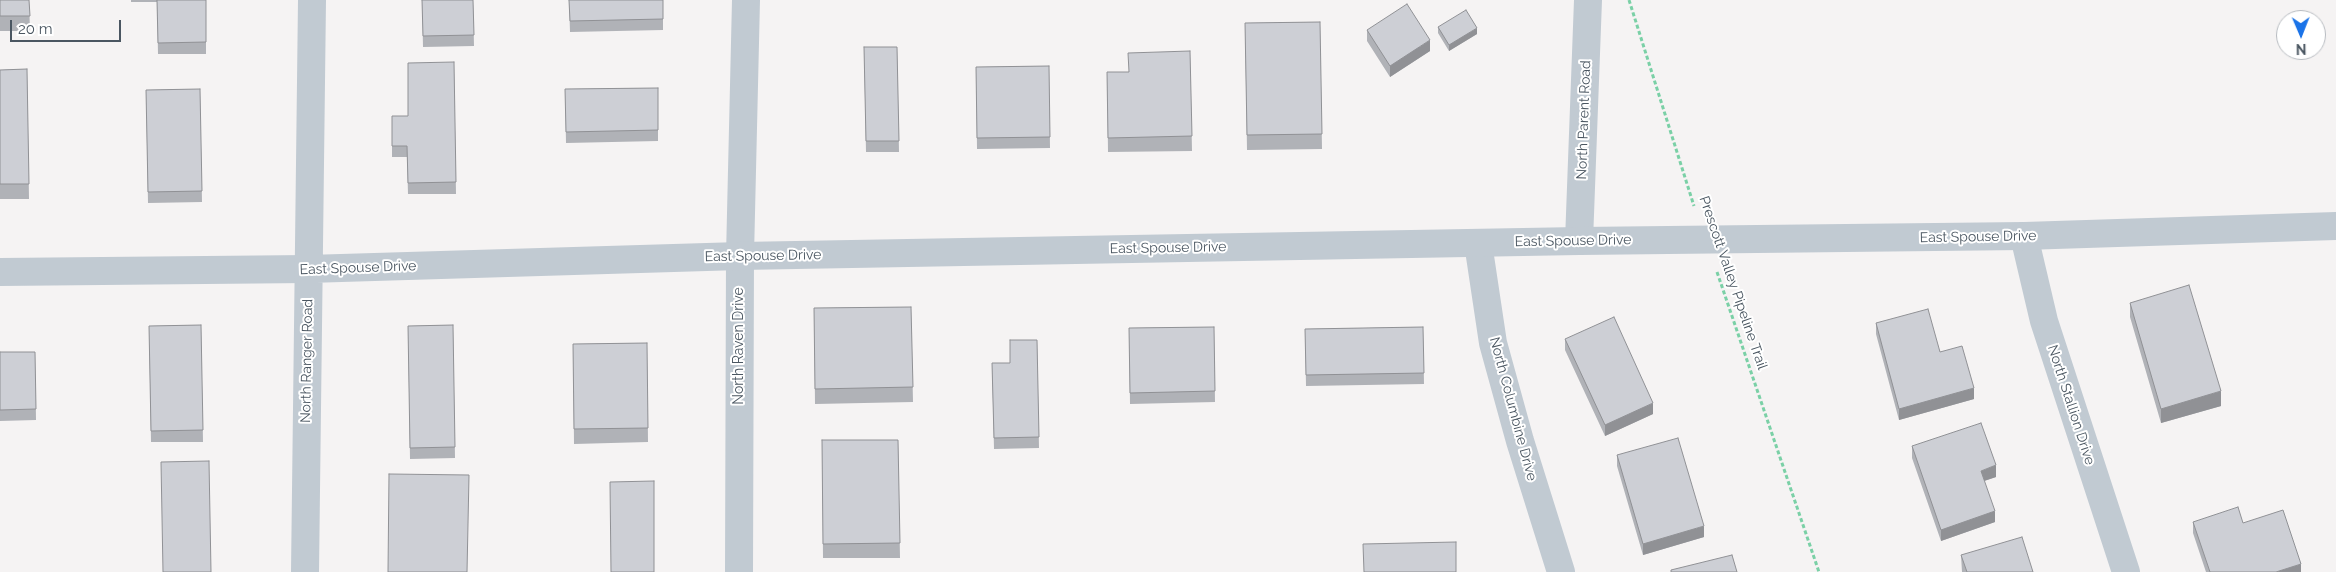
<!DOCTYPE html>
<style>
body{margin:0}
#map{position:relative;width:2336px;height:572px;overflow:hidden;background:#f5f3f3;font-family:Raleway,sans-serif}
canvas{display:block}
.north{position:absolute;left:2276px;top:10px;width:50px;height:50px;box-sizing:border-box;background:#fff;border:1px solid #b7bbc0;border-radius:50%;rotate:179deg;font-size:14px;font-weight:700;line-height:20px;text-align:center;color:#4a5661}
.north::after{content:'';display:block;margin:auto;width:18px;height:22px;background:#1a73e8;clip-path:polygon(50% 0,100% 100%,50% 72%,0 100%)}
.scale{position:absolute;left:10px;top:20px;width:111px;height:22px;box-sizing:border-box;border:2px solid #4a5661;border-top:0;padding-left:6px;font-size:15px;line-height:18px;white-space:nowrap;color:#4a5661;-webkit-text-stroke:4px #fff;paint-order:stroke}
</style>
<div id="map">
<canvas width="2336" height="572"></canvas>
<div class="north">N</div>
<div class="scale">20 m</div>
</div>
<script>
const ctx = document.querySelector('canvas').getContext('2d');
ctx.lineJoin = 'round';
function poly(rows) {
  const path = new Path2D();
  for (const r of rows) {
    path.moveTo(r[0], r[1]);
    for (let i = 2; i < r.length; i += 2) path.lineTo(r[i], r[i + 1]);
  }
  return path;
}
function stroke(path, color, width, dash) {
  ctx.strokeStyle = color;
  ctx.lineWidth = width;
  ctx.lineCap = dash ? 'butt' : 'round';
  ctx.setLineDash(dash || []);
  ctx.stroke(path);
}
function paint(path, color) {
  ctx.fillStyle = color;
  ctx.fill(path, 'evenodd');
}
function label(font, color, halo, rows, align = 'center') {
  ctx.font = font + ' Raleway,sans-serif';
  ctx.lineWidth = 4;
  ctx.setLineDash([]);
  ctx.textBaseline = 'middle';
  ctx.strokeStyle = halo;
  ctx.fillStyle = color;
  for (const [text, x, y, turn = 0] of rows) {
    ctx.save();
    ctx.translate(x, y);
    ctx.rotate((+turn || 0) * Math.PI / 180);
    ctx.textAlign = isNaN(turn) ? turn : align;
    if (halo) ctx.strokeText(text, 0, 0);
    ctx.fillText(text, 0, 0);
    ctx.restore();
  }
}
const path = poly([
 [1629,0,1694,206],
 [1717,272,1819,572]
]);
const minor = poly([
 [2024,236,2044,321,2126,572],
 [1579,241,1588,0],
 [1478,243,1493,343,1520,441,1561,572],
 [0,272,308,269],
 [739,572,740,256,746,0]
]);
const tertiary = poly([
 [308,269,740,256,1579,241,2024,236,2336,226],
 [305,572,312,0]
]);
const wall = poly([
 [0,0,29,0,30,31,0,31],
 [131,0,206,0,206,54,158,54,157,2,131,2],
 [422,0,473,0,474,46,423,47],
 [569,0,663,19,663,30,570,32],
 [1320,22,1322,149,1247,150,1245,23],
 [1438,27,1477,34,1449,51,1438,33],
 [1367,30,1430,51,1390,77,1367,41],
 [864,47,897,47,899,152,866,152],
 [1190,51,1192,151,1108,152,1107,72,1128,72],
 [454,62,456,194,408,194,407,157,392,157,392,116,408,116],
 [1049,66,1050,148,977,149,976,67],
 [27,69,29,199,0,199,0,70],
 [658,88,658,141,566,143,565,89],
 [200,89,202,202,148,203,146,90],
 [2130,303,2221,406,2161,423,2130,317],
 [911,307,913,402,815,404,814,308],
 [1876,323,1940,352,1974,399,1899,420,1876,334],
 [201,325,203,442,151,442,149,326],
 [453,325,455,458,410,459,408,326],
 [1214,327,1215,402,1130,404,1129,328],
 [1423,327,1424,384,1306,386,1305,329],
 [1565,339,1653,414,1605,436,1565,350],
 [1037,340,1039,448,994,449,992,363,1010,363],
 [647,343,648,442,574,444,573,344],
 [0,352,35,352,36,420,0,421],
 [822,440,898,440,900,558,823,558],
 [1912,446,1996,477,1984,481,1995,522,1941,541,1912,458],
 [1617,455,1704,537,1643,555,1617,466],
 [2193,522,2243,523,2301,572,2206,572,2193,533],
 [1961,555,2033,572,1962,572]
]);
const shadedWall = poly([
 [1477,28,1477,34,1449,51,1449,45],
 [1430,40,1430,51,1390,77,1390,66],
 [1974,388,1974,399,1899,420,1899,409],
 [2221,391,2221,406,2161,423,2161,409],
 [1653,403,1653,414,1605,436,1605,425],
 [1996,465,1996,477,1981,482,1981,471],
 [1995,511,1995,522,1941,541,1941,530],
 [1704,526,1704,537,1643,555,1643,544],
 [2301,564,2301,572,2276,572]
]);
const building = poly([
 [0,0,29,0,30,16,0,16,0,0],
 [157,0,206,0,206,42,158,43,157,0],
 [422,0,473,0,474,35,423,36,422,0],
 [569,0,663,0,663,19,570,21,569,0],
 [1407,4,1430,40,1390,66,1367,30,1407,4],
 [1466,10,1477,28,1449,45,1438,27,1466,10],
 [1320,22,1322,134,1247,135,1245,23,1320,22],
 [864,47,897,47,899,141,866,141,864,47],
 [1190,51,1192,136,1108,138,1107,72,1129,72,1128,53,1190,51],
 [454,62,456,182,408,183,407,146,392,146,392,116,408,116,408,63,454,62],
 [1049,66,1050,137,977,138,976,67,1049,66],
 [27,69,29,184,0,184,0,70,27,69],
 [658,88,658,130,566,132,565,89,658,88],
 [200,89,202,191,148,192,146,90,200,89],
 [2189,285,2221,391,2161,409,2130,303,2189,285],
 [911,307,913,387,815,389,814,308,911,307],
 [1928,309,1940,352,1962,346,1974,388,1899,409,1876,323,1928,309],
 [1614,317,1653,403,1605,425,1565,339,1614,317],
 [201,325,203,430,151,431,149,326,201,325],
 [453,325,455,447,410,448,408,326,453,325],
 [1214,327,1215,391,1130,393,1129,328,1214,327],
 [1423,327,1424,373,1306,375,1305,329,1423,327],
 [1010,340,1037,340,1039,437,994,438,992,363,1010,363,1010,340],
 [647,343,648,428,574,429,573,344,647,343],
 [0,352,35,352,36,409,0,410,0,352],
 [1981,423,1996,465,1981,471,1995,511,1941,530,1912,446,1981,423],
 [1678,438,1704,526,1643,544,1617,455,1678,438],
 [822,440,898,440,900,543,823,544,822,440],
 [209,461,211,572,163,572,161,462,209,461],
 [389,474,469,475,467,572,388,572,389,474],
 [654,481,654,572,611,572,610,482,654,481],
 [2238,507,2243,523,2283,510,2301,564,2276,572,2210,572,2193,522,2238,507],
 [2022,537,2033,572,1967,572,1961,555,2022,537],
 [1456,542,1456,572,1364,572,1363,544,1456,542],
 [1732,555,1737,572,1671,572,1671,570,1732,555]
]);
const streetNames = [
 ["North Parent Road",1584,120,-88],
 ["East Spouse Drive",1978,237,-1],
 ["East Spouse Drive",1573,241,-1],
 ["East Spouse Drive",1168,248,-1],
 ["East Spouse Drive",763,256,-1],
 ["East Spouse Drive",358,268,-2],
 ["Prescott Valley Pipeline Trail",1733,283,71],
 ["North Raven Drive",739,346,-90],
 ["North Ranger Road",307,361,-89],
 ["North Stallion Drive",2071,405,72],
 ["North Columbine Drive",1513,409,75]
];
stroke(path, '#7ad0a6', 3, [4, 2.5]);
stroke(minor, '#c1cad2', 28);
stroke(tertiary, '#c1cad2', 28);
paint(wall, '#b0b2b7');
paint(shadedWall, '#909195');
paint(building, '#cdcfd5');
stroke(building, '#909195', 1);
label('14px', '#4a5661', '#fff', streetNames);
</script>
